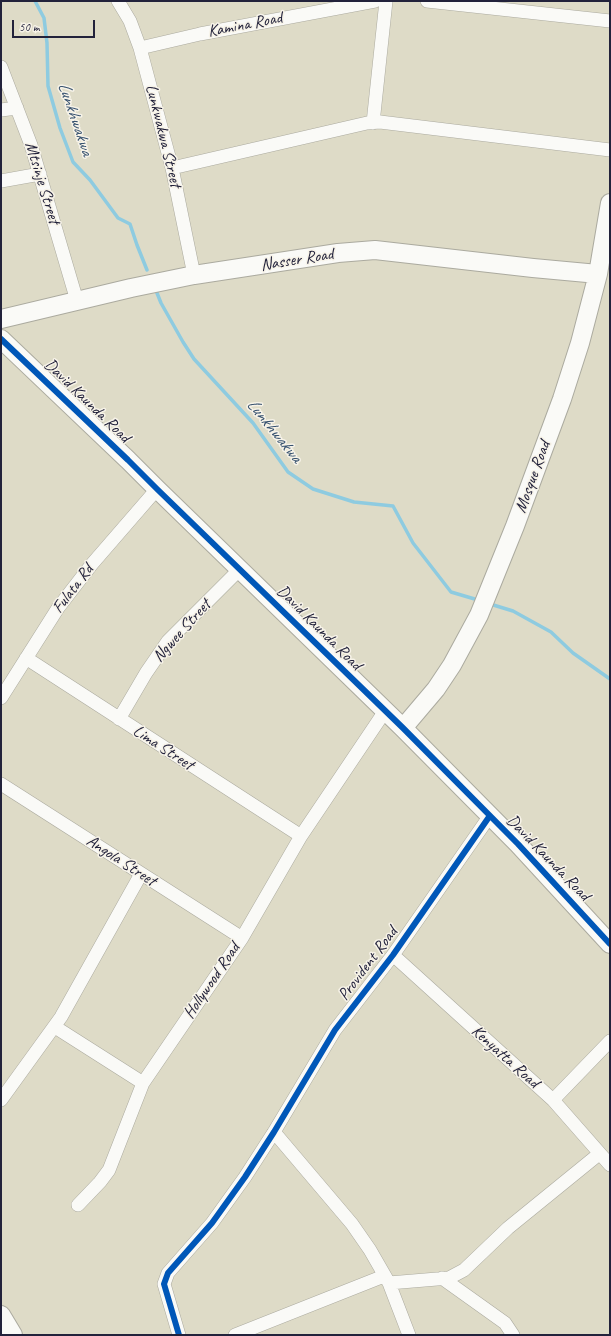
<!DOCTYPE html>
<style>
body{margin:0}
#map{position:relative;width:611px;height:1336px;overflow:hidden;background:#dedbc7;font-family:Caveat,sans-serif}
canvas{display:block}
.frame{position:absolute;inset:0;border:2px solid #22223b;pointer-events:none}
.scale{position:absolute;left:12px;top:20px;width:83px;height:18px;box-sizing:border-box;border:2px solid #22223b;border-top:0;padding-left:5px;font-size:12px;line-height:14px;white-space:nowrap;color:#22223b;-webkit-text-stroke:3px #f7f3e8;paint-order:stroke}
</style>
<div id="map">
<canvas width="611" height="1336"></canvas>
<div class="frame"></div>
<div class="scale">50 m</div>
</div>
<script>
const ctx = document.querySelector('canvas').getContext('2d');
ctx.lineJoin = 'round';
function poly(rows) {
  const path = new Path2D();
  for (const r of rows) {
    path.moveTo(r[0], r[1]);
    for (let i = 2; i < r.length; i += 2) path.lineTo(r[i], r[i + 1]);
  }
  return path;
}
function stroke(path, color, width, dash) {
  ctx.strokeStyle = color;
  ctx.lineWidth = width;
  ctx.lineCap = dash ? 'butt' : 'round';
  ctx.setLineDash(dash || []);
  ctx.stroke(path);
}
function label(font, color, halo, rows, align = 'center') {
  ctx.font = font + ' Caveat,sans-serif';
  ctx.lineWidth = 3;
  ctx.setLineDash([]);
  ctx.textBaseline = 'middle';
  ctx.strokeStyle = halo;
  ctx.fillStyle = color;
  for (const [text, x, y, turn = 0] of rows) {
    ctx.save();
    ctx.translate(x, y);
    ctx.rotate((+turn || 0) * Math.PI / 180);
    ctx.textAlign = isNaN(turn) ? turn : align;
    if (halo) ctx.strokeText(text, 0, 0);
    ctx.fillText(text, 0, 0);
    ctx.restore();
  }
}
const stream = poly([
 [35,1,44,18,47,43,48,86,60,128,73,162,90,180,118,218,130,224,137,245,147,270],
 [155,288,161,303,183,342,194,359,253,423,288,472,313,489,354,502,393,506,413,543,451,592,478,600],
 [490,604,513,611,551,632,573,653,610,679]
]);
const street = poly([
 [118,1,130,21,140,48,172,168,194,275],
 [427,1,610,21],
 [140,48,200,34,375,1],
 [1,67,31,145,77,301],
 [1,110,17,108],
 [373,123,386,1],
 [172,168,367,123,380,122,610,150],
 [1,181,40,174],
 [26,658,301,836],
 [1,698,58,608,92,564,157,489],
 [119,719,146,673,168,641,240,569],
 [1,784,242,938],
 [393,955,553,1100,610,1165],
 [55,1027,143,1083],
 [1,1100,61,1017,141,874],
 [553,1100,610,1041],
 [274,1132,352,1224,370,1250,389,1283,409,1335],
 [78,1205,100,1182,109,1170,143,1083,242,938,301,836,385,711],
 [442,1278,505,1323,513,1335],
 [389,1283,449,1278,464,1270,508,1228,599,1154],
 [179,1335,164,1284,168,1273,212,1223,245,1177,274,1132,335,1030,393,955,489,817],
 [235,1335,384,1276]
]);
const secondary = poly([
 [1,319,131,288,194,275,338,253,375,250,533,268,598,274],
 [1,339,128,460,157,489,403,728,518,844,610,944],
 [403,728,436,689,452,665,479,615,515,526,562,399,580,343,598,274,610,203],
 [1,1315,13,1335]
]);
const cycleway = poly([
 [1,339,128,460,157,489,403,728,518,844,610,944],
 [179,1335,164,1284,168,1273,212,1223,245,1177,274,1132,335,1030,393,955,489,817]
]);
const streetNames = [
 ["Kamina Road",245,25,-11],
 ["Lunkwakwa Street",163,136,76],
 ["Mtsinje Street",42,183,73],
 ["Nasser Road",297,260,-9],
 ["David Kaunda Road",87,401,44],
 ["Mosque Road",533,477,-70],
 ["Fulata Rd",73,589,-53],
 ["David Kaunda Road",319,628,45],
 ["Ngwee Street",182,631,-48],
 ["Lima Street",163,748,33],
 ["David Kaunda Road",548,858,46],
 ["Angola Street",121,861,33],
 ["Provident Road",368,964,-53],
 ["Hollywood Road",212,981,-56],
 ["Kenyatta Road",505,1057,42]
];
const waterNames = [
 ["Lunkhwakwa",75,119,71],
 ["Lunkhwakwa",274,431,51]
];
stroke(stream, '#8ecbe0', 3.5);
stroke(street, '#abaa9f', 14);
stroke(secondary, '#abaa9f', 20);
stroke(street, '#fafaf7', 13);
stroke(secondary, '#fafaf7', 18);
stroke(cycleway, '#0057b8', 6);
label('17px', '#22223b', '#f7f3e8', streetNames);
label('italic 18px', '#385370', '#f7f3e8', waterNames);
</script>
